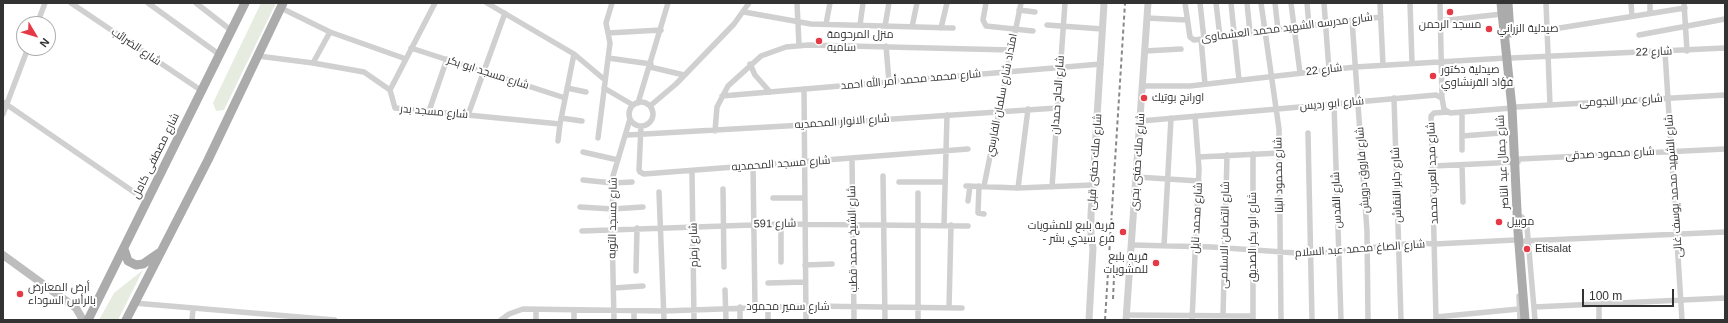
<!DOCTYPE html>
<meta charset="utf-8">
<style>
body{margin:0}
#map{position:relative;width:1728px;height:323px;overflow:hidden;background:#fff;font-family:Arial,sans-serif}
canvas{display:block}
.frame{position:absolute;inset:0;border:4px solid #333;pointer-events:none}
.north{position:absolute;left:16px;top:16px;width:40px;height:40px;box-sizing:border-box;background:#fff;border:1px solid #adadad;border-radius:50%;rotate:128deg;font-size:11px;font-weight:700;line-height:16px;text-align:center;color:#333}
.north::after{content:'';display:block;margin:auto;width:14px;height:18px;background:#e63946;clip-path:polygon(50% 0,100% 100%,50% 72%,0 100%)}
.scale{position:absolute;left:1582px;top:289px;width:92px;height:18px;box-sizing:border-box;border:2px solid #333;border-top:0;padding-left:5px;font-size:12px;line-height:14px;white-space:nowrap;color:#333;-webkit-text-stroke:3px #fff;paint-order:stroke}
</style>
<div id="map">
<canvas width="1728" height="323"></canvas>
<div class="frame"></div>
<div class="north">N</div>
<div class="scale">100 m</div>
</div>
<script>
const ctx = document.querySelector('canvas').getContext('2d');
ctx.lineJoin = 'round';
function paint(path, color) {
  ctx.fillStyle = color;
  ctx.fill(path, 'evenodd');
}
function poly(rows) {
  const path = new Path2D();
  for (const r of rows) {
    if (r.length === 3) {
      path.moveTo(r[0] + r[2], r[1]);
      path.arc(r[0], r[1], r[2], 0, 2 * Math.PI);
      continue;
    }
    path.moveTo(r[0], r[1]);
    for (let i = 2; i < r.length; i += 2) path.lineTo(r[i], r[i + 1]);
  }
  return path;
}
function stroke(path, color, width, dash) {
  ctx.strokeStyle = color;
  ctx.lineWidth = width;
  ctx.lineCap = dash ? 'butt' : 'round';
  ctx.setLineDash(dash || []);
  ctx.stroke(path);
}
function label(font, color, halo, rows, align = 'center') {
  ctx.font = font + ' Arial,Cairo,sans-serif';
  ctx.lineWidth = 4;
  ctx.setLineDash([]);
  ctx.textBaseline = 'middle';
  ctx.strokeStyle = halo;
  ctx.fillStyle = color;
  for (const [text, x, y, turn = 0] of rows) {
    ctx.save();
    ctx.translate(x, y);
    ctx.rotate((+turn || 0) * Math.PI / 180);
    ctx.textAlign = isNaN(turn) ? turn : align;
    if (halo) ctx.strokeText(text, 0, 0);
    ctx.fillText(text, 0, 0);
    ctx.restore();
  }
}
const green = poly([
 [261,3,276,3,224,110,216,111,213,103],
 [143,270,118,320,99,320,114,293]
]);
const minor = poly([
 [71,3,202,91],
 [148,3,220,55],
 [196,3,232,31],
 [487,3,574,54,605,80],
 [797,3,799,45],
 [986,3,983,20,986,26,1033,31],
 [1185,3,1190,37,1194,40,1381,17],
 [1200,3,1204,39],
 [1216,3,1220,37],
 [1231,3,1239,80],
 [1247,3,1250,33],
 [1261,3,1279,129,1281,320],
 [1275,3,1278,30],
 [1291,3,1300,73],
 [1307,3,1309,26],
 [1324,3,1329,70],
 [1380,3,1383,65],
 [1410,3,1412,62],
 [1440,3,1442,98],
 [1546,3,1550,105],
 [1631,3,1632,16],
 [1684,3,1687,51],
 [281,8,330,32,406,59],
 [1019,10,1035,12],
 [744,12,811,24,953,28],
 [1650,13,1650,3],
 [1147,18,1187,20],
 [1352,20,1367,231,1368,320],
 [1440,21,1502,14],
 [37,24,45,3],
 [826,24,830,3],
 [860,25,863,3],
 [1047,25,1102,29],
 [885,26,889,3],
 [912,27,917,3],
 [941,28,947,3],
 [1547,30,1685,8],
 [608,33,661,30],
 [1639,35,1725,19],
 [1201,39,1205,84],
 [886,46,889,82],
 [411,48,565,98],
 [1145,51,1181,49],
 [1665,52,1682,320],
 [258,56,313,63,364,72,390,90,395,108,560,124],
 [608,58,651,64],
 [1511,58,1725,48],
 [313,63,330,32],
 [750,64,755,75,770,92],
 [650,67,684,75],
 [1143,86,1190,86,1355,67,1506,58],
 [567,88,586,92],
 [604,88,633,105],
 [804,89,806,320],
 [390,90,435,3],
 [722,96,1101,64],
 [1394,98,1401,320],
 [3,102,147,201],
 [641,114,12],
 [638,103,668,3],
 [1334,104,1341,320],
 [650,106,676,84,734,24,749,3],
 [1516,107,1725,95],
 [429,111,447,59],
 [3,114,28,48],
 [468,115,505,13],
 [561,118,582,121],
 [1141,121,1436,95,1442,98,1444,109,1450,113,1512,108],
 [641,126,639,170,640,172,644,174,968,149],
 [715,131,717,107,728,86,761,56,786,47,808,45,1011,50],
 [1308,133,1312,320],
 [627,135,804,125,1057,108],
 [1462,136,1513,132],
 [598,138,610,43,606,23,612,3],
 [558,141,560,124,574,54],
 [1462,150,1462,112],
 [583,152,618,160],
 [1199,157,1280,153],
 [852,158,854,320],
 [1520,159,1725,149],
 [1462,165,1463,202],
 [753,166,755,307],
 [1433,166,1518,162],
 [692,171,694,320],
 [883,176,885,320],
 [1137,177,1199,181],
 [583,180,613,183,632,182],
 [899,182,945,182],
 [966,186,1018,188,1093,185],
 [979,186,978,213,984,214],
 [984,186,1021,3],
 [1052,187,1065,3],
 [1018,188,1028,109],
 [723,189,724,267],
 [659,192,664,320],
 [773,198,805,198],
 [968,201,970,186],
 [580,207,612,209,643,207],
 [1522,217,1527,227,1535,320],
 [781,224,781,262],
 [944,225,947,115],
 [582,231,781,224,968,226],
 [1524,241,1725,232],
 [1132,245,1212,247,1311,254,1416,243,1435,244,1515,240],
 [1164,246,1171,118],
 [805,265,832,264],
 [636,271,637,228],
 [768,283,805,282],
 [614,288,643,286],
 [725,290,726,320],
 [1519,296,1520,320],
 [134,303,335,320],
 [1599,304,1599,320],
 [740,307,740,320],
 [768,307,768,320],
 [1534,307,1725,298],
 [949,308,951,225],
 [536,310,536,320],
 [574,310,574,320],
 [1126,315,1253,316],
 [1223,316,1227,155],
 [1436,317,1519,309],
 [192,320,193,309],
 [501,320,509,314,523,309,664,311,806,306,962,308],
 [614,320,612,229,613,176,630,119],
 [634,320,634,311],
 [918,320,918,193],
 [1192,320,1199,169,1195,116],
 [1253,320,1253,154],
 [1436,320,1431,116,1434,113,1448,112]
]);
const tertiary = poly([
 [1089,320,1093,248,1091,237,1091,215,1104,3],
 [1126,320,1148,3]
]);
const secondary = poly([
 [3,255,76,308,83,320]
]);
const primary = poly([
 [1501,3,1512,108,1518,232,1525,320],
 [1508,3,1510,33],
 [124,249,128,261,136,265,143,264,159,253],
 [88,320,245,3],
 [126,320,208,160,283,3]
]);
const rail = poly([
 [1113,299,1115,255],
 [1105,320,1125,3]
]);
const markers = [
 [1450,12,4,"#e63946"],
 [1489,29,4,"#e63946"],
 [819,41,4,"#e63946"],
 [1433,76,4,"#e63946"],
 [1144,98,4,"#e63946"],
 [1499,222,4,"#e63946"],
 [1123,232,4,"#e63946"],
 [1527,249,4,"#e63946"],
 [1156,263,4,"#e63946"],
 [20,294,4,"#e63946"]
];
const poiNames = [
 ["مسجد الرحمن",1450,25,"center"],
 ["صيدلية الزراني",1497,29],
 ["منزل المرحومة",827,35],
 ["ساميه",827,48],
 ["صيدلية دكتور",1441,70],
 ["فؤاد القرنشاوي",1441,83],
 ["اورانج بوتيك",1152,98],
 ["موبيل",1507,222],
 ["قرية بلبع للمشويات",1115,226,"right"],
 ["- فرع سيدي بشر",1115,239,"right"],
 ["Etisalat",1535,249],
 ["قرية بلبع",1148,257,"right"],
 ["للمشويات",1148,270,"right"],
 ["أرض المعارض",28,288],
 ["بالرأس السوداء",28,301]
];
const streetNames = [
 ["شارع مدرسه الشهيد محمد العشماوى",1287,28,-7],
 ["شارع الضرائب",136,47,34],
 ["شارع 22",1654,52,-2],
 ["شارع 22",1324,70,-7],
 ["شارع مسجد ابو بكر",488,73,18],
 ["شارع محمد محمد أمر الله احمد",911,80,-5],
 ["امتداد شارع سلمان الفارسي",1002,95,-79],
 ["شارع الحاج حمدان",1058,95,-86],
 ["شارع عمر النجومى",1621,101,-3],
 ["شارع ابو رديس",1332,104,-5],
 ["شارع مسجد بدر",434,112,5],
 ["شارع الانوار المحمديه",842,122,-4],
 ["شارع محمود صدقى",1610,154,-3],
 ["شارع مصطفى كامل",156,156,-64],
 ["شارع ملك حفنى قبلى",1095,162,-86],
 ["شارع ملك حفنى بحرى",1138,162,-86],
 ["شارع جمال عبد الناصر",1503,162,-93],
 ["شارع مسجد المحمديه",781,164,-4],
 ["شارع فاروق درويش",1363,170,-94],
 ["شارع مجد العرب محمد",1433,173,-92],
 ["شارع محمود البنا",1279,175,-91],
 ["شارع جابر النقاش",1397,185,-92],
 ["شارع الشهيد محمد يوسف غالى",1674,186,-94],
 ["شارع القدس",1337,200,-92],
 ["شارع مسجد التوبه",613,218,-89],
 ["شارع محمد نايل",1197,218,-87],
 ["شارع 591",775,224,-1],
 ["شارع التضامن الاسلامى",1225,235,-89],
 ["شارع ابو بكر الصديق",1253,237,-90],
 ["شارع الشيخ محمد قطب",853,239,-91],
 ["شارع زمزم",694,245,-91],
 ["شارع الصاغ محمد عبد السلام",1360,249,-4],
 ["شارع سمير محمود",788,307]
];
paint(green, '#e6ecdf');
stroke(minor, '#d0d0d0', 5.5);
stroke(tertiary, '#d0d0d0', 7);
stroke(secondary, '#bdbdbd', 8);
stroke(primary, '#ababab', 9);
stroke(rail, '#888', 2, [4, 3]);
for (const [x, y, r, color] of markers) {
  const dot = new Path2D();
  dot.arc(x, y, r, 0, 2 * Math.PI);
  ctx.fillStyle = color;
  ctx.fill(dot);
  stroke(dot, '#fff', 1.5);
}
label('11px', '#333', '#fff', poiNames, 'left');
label('11px', '#333', '#fff', streetNames);
</script>
